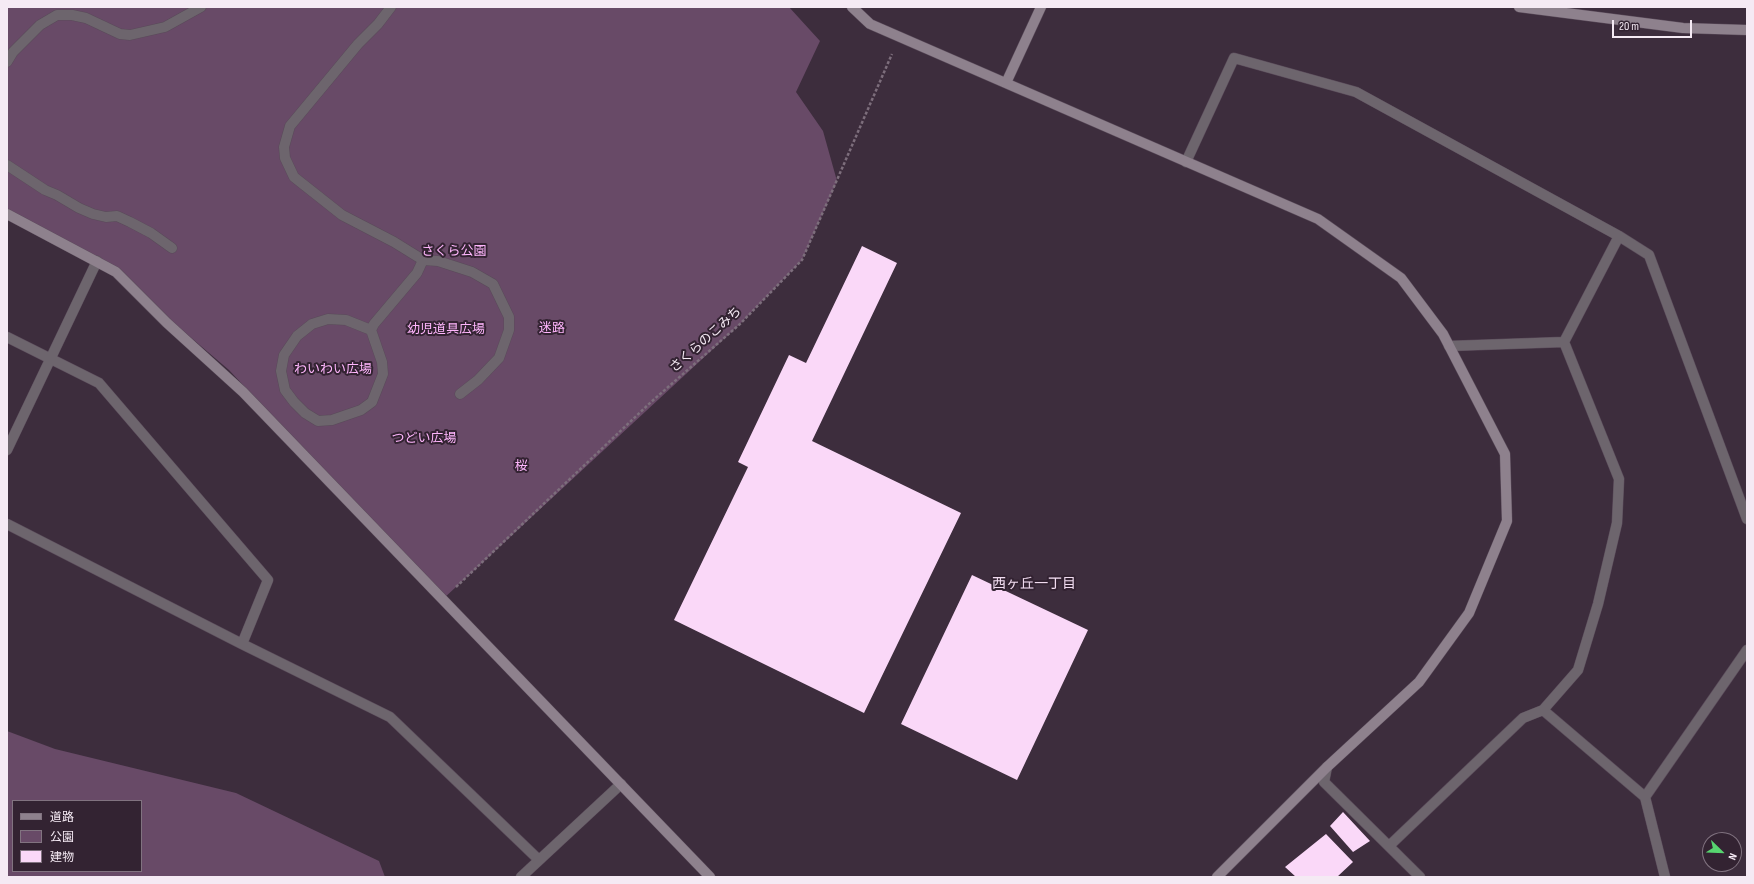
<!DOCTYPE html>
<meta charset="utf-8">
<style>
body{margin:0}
#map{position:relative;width:1754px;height:884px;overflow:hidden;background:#3d2d3d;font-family:"Sofia Sans Condensed","Noto Sans JP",sans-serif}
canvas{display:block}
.frame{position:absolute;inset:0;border:8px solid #f5eaf4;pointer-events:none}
.legend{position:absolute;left:12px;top:800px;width:130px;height:72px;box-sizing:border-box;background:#332332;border:1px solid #817380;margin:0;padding:5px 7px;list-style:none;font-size:12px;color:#f5eaf4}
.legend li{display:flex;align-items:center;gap:8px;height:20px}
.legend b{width:20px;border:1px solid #817380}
.north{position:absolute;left:1702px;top:832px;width:40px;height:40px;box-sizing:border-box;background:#332332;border:1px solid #817380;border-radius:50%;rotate:113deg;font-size:11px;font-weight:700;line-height:16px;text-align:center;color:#f5eaf4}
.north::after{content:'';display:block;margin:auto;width:14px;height:18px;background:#57d570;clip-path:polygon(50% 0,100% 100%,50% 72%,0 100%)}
.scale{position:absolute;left:1612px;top:20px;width:80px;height:18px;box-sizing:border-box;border:2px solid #f5eaf4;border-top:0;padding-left:5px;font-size:12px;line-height:14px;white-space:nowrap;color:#f5eaf4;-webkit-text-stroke:3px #332332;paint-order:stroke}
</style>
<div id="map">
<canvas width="1754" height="884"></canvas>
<div class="frame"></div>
<ul class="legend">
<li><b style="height:5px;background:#8e818d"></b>道路</li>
<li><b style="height:11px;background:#684a67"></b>公園</li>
<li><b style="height:11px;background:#fad8f8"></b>建物</li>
</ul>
<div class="north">N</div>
<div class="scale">20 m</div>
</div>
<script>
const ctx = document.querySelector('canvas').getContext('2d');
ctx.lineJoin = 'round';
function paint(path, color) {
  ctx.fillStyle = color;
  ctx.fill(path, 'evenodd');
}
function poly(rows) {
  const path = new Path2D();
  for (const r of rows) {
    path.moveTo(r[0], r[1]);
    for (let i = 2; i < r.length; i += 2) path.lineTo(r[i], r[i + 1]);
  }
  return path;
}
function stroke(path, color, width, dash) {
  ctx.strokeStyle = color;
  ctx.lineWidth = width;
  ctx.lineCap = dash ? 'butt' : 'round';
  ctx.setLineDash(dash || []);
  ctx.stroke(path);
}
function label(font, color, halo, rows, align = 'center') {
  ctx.font = font + ' "Sofia Sans Condensed","Noto Sans JP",sans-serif';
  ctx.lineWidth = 4;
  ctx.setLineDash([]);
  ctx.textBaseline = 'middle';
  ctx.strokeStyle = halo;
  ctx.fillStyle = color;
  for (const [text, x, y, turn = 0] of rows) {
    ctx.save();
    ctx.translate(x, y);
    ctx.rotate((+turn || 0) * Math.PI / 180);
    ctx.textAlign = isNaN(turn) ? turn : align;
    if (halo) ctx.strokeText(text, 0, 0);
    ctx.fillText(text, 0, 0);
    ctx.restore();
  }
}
const green = poly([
 [7,7,789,7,820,41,796,92,823,131,837,181,802,260,740,324,443,599,229,370,162,313,139,290,7,210],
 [7,731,55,749,236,793,379,861,385,877,7,877],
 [13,801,141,801,141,871,13,871]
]);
const building = poly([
 [862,246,897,263,812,441,961,513,864,713,674,620,748,467,738,462,789,355,806,363],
 [972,575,1088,630,1017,780,901,724],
 [1343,812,1370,841,1353,852,1330,826],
 [1326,834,1353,862,1337,877,1296,877,1285,867]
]);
const path = poly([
 [456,587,651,402,740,324,802,260,892,54]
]);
const street = poly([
 [391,7,378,24,358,44,290,126,284,147,285,158,294,177,342,215,394,242,423,260,438,261,472,272,493,284,509,317,509,330,499,358,478,380,460,394],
 [7,62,13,52,40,25,57,15,72,15,86,18,120,34,130,35,165,27,201,7],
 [1186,162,1234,58,1356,92,1619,236,1649,255,1747,519],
 [7,165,45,190,57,195,79,208,93,214,106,217,117,216,130,222,151,233,172,248],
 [371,330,382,362,383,374,372,402,361,410,332,420,318,421,305,413,294,402,285,390,281,371,284,355,297,336,312,324,328,319,346,320,371,330,374,324,417,273,423,260],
 [7,337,99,383,268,580,242,644],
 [1449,346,1564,342,1619,236],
 [7,450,97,261],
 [7,524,242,644,390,717,539,860],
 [1543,710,1645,797,1665,877],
 [1327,767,1324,782,1420,877],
 [1645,797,1747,650],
 [1389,846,1523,718,1543,710,1578,670,1598,604,1617,523,1619,479,1564,342],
 [521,877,621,784]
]);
const secondary = poly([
 [852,7,870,24,1318,219,1401,278,1443,334,1505,454,1507,521,1469,613,1419,682,1327,767,1217,877],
 [1519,7,1683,28,1747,30],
 [1006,83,1041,7],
 [7,214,116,272,167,323,243,392,710,877]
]);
const parkNames = [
 ["さくら公園",454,252],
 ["迷路",552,329],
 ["幼児道具広場",446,330],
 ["わいわい広場",333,370],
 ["つどい広場",424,439],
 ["桜",521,467]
];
const streetNames = [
 ["さくらのこみち",706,340,-42]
];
const neighbourhoodNames = [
 ["西ヶ丘一丁目",1034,584]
];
paint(green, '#684a67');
paint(building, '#fad8f8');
stroke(street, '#5a4b5a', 11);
stroke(secondary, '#5a4b5a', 11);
stroke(path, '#7d6e7c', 2.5, [3, 2]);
stroke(street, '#6d656d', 10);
stroke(secondary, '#8e818d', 10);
label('13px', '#ffb6fd', '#332332', parkNames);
label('13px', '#f5eaf4', '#332332', streetNames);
label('14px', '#f1dcf0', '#332332', neighbourhoodNames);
</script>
